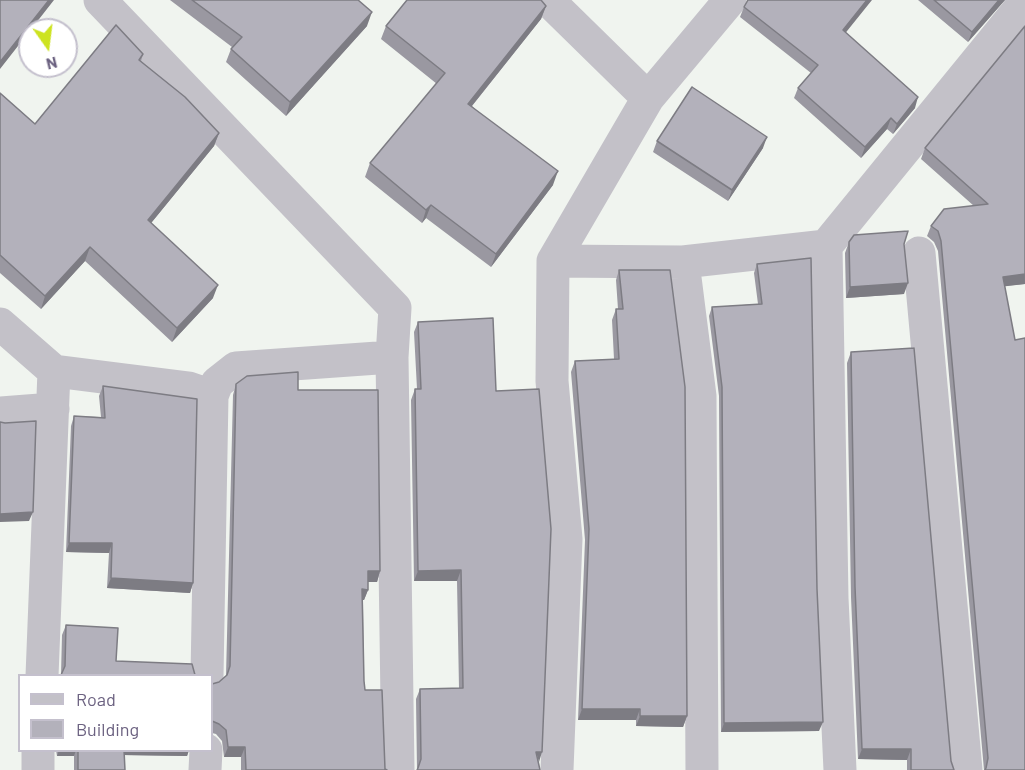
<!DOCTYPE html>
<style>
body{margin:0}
#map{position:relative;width:1025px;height:770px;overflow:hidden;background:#f0f4ef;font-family:Barlow,sans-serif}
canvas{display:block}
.legend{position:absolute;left:18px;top:674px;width:195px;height:78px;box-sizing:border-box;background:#fff;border:2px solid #c4c0cd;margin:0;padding:8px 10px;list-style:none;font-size:18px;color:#6c6281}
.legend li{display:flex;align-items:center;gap:12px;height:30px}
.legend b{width:30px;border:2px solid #c4c0cd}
.north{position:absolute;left:18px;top:18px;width:60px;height:60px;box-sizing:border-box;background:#fff;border:2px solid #c4c0cd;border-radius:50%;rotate:166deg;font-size:16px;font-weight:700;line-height:24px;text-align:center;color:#6c6281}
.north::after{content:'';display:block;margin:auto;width:21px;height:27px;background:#cde320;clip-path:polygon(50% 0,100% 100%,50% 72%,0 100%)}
</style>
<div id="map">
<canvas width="1025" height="770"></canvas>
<ul class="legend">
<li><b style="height:8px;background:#c3c1c8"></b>Road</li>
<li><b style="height:16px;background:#b3b1bb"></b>Building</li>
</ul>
<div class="north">N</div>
</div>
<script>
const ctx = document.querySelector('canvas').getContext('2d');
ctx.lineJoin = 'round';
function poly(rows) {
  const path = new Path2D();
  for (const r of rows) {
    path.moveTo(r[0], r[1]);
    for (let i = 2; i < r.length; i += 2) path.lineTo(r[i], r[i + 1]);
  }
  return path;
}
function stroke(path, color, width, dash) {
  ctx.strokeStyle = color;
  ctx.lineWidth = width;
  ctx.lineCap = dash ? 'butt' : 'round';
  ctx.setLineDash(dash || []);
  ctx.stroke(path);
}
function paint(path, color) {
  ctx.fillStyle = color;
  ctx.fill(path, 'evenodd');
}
const street = poly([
 [100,0,395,308,392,357,398,770],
 [548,0,648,98,553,261,552,381,566,539,557,770],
 [648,98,730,0],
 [826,246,832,598,840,770],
 [919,253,966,770],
 [553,261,683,262,826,246,1025,2],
 [683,262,700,396,702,770],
 [0,324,54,371,42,676],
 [54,371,189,388,212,396,207,676],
 [212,396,217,383,236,368,392,357],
 [0,413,53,409],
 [38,770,38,750],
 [205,770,206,750]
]);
const wall = poly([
 [170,0,358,0,367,26,286,116,226,62,231,49,232,47],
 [918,0,1005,0,968,42],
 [546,6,541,19,472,106,553,185,491,267,426,218,422,223,365,177,370,163,437,84,381,39,386,26],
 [744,7,846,33,915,108,893,134,887,129,861,158,794,98,798,88,811,73,740,17],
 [1025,26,1025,284,1004,286,1025,770,984,770,938,251,934,242,927,236,931,226,974,206,921,159,925,148],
 [143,54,141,61,219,133,214,146,151,223,213,298,172,342,85,261,41,309,0,273,0,93,35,124],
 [657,141,763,148,728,201,653,152],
 [849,242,904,244,904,294,846,298,845,253],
 [757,264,819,731,721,732,719,396,709,316,712,307,758,304,754,273],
 [619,270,687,716,683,727,636,726,636,720,578,720,585,540,571,372,575,361,614,359,612,320,616,309,618,309,616,280],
 [418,322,496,391,538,762,417,770,416,699,420,689,459,688,457,581,414,581,411,400,415,389,417,389,414,332],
 [851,352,951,761,954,770,907,770,907,760,858,759,851,597,847,363],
 [236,384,298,390,380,571,377,582,368,582,368,590,364,600,363,600,364,681,365,690,385,769,387,770,241,770,241,757,224,757,222,741,216,734,212,733,212,684,219,682,226,676,233,395],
 [103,386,193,583,190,593,107,588,109,553,66,552,71,426,74,416,101,417,99,396],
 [66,625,116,661,195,675,61,675,62,635],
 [56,750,189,750,187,756,125,755,125,770,74,770,74,756,57,756]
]);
const shadedWall = poly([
 [49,0,54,0,0,69,0,62],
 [867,0,872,0,839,41,843,30],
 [999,0,1005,0,968,42,972,32],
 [546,6,541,19,463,117,468,104],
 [372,12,367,26,286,116,290,102],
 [918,97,915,108,893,134,897,124],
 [891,118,887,129,861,158,865,147],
 [219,133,214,146,143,233,148,220],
 [767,137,763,148,728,201,732,190],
 [558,171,553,185,491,267,496,254],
 [431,205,426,218,422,223,426,210],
 [90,247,85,261,41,309,45,296],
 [1025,274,1025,284,999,287,1003,277],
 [908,283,904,294,846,298,850,287],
 [218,285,213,298,172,342,177,328],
 [33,512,29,521,0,522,0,514],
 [69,543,112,543,109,553,66,552],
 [461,570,457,581,414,581,418,571],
 [368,571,380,571,377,582,364,582],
 [111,578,193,583,190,593,107,588],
 [362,589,368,590,364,600,359,600],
 [582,709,640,709,636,720,578,720],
 [640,716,687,716,683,727,636,726],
 [823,722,819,731,721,732,724,723],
 [228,747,245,747,241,757,224,757],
 [862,749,911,749,907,760,858,759],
 [59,750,76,750,74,756,57,756],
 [122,750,189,750,187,756,120,755],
 [536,752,542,752,539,762]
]);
const building = poly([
 [0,0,49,0,0,62,0,0],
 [192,0,358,0,372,12,290,102,231,49,242,37,192,0],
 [407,0,541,0,546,6,468,104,558,171,496,254,431,205,426,210,370,163,445,73,386,26,407,0],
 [748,0,867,0,843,30,918,97,897,124,891,118,865,147,798,88,818,65,744,7,748,0],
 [934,0,999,0,972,32,934,0],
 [116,25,143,54,139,60,185,97,219,133,148,220,218,285,177,328,90,247,45,296,0,255,0,93,35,124,116,25],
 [1025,26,1025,274,1003,277,1015,340,1025,338,1025,770,985,770,986,768,988,758,941,241,938,231,931,226,944,209,988,204,925,148,1025,26],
 [692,87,767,137,732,190,657,141,692,87],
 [908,231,904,244,908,283,850,287,849,242,854,235,908,231],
 [811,258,817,589,823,722,724,723,722,387,712,307,762,304,757,264,811,258],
 [619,270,670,270,685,387,687,716,640,716,640,709,582,709,589,529,575,361,619,359,616,309,623,309,619,270],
 [493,318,496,391,539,389,551,529,542,752,536,752,540,770,417,770,418,768,421,759,420,689,463,688,461,570,418,571,415,389,421,389,418,322,493,318],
 [914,348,951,761,954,770,911,770,911,749,862,749,855,587,851,352,914,348],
 [298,372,298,390,378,390,380,571,368,571,368,590,362,589,364,681,365,690,382,690,385,769,387,770,246,770,245,747,228,747,226,730,219,724,212,721,212,684,219,682,227,675,230,666,236,384,247,376,298,372],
 [103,386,197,399,193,583,111,578,112,543,69,543,74,416,105,418,103,386],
 [36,421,33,512,0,514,0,422,5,423,36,421],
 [66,625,118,628,116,661,192,664,195,675,61,675,65,666,66,625],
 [78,750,124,750,125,770,78,770,78,750]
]);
stroke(street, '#c3c1c8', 33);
paint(wall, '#9a98a1');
paint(shadedWall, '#7d7c83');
paint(building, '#b3b1bb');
stroke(building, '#7d7c83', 1.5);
</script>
